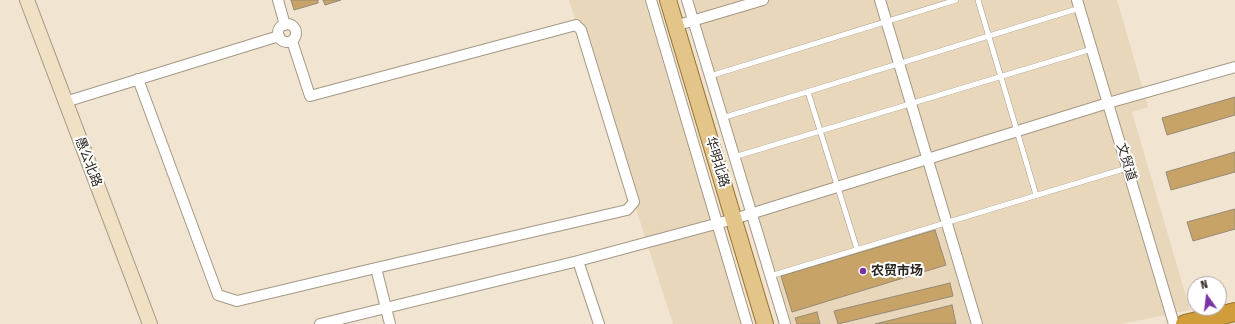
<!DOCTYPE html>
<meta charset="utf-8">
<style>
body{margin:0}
#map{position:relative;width:1235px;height:324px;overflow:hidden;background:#f1e4d0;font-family:"Fira Sans Condensed",sans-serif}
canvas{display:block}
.north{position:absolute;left:1187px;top:276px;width:40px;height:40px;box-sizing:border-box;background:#fff;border:1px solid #aaa8a5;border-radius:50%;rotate:346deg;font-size:11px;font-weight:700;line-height:16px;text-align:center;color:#2b261e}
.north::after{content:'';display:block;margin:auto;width:14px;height:18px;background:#7b32a4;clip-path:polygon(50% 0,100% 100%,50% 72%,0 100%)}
</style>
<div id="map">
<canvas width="1235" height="324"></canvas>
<div class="north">N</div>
</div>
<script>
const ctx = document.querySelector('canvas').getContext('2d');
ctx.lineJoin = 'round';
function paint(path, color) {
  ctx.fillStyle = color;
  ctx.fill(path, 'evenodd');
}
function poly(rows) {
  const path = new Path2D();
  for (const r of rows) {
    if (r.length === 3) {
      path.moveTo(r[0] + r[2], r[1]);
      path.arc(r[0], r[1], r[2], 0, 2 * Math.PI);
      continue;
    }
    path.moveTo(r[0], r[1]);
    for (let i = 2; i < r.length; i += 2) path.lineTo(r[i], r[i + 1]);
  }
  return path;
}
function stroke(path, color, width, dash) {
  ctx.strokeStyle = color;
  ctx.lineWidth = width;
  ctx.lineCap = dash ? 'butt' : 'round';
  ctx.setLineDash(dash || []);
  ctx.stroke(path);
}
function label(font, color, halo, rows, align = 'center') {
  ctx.font = font + ' "Fira Sans Condensed","Noto Sans SC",sans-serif';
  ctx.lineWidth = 4;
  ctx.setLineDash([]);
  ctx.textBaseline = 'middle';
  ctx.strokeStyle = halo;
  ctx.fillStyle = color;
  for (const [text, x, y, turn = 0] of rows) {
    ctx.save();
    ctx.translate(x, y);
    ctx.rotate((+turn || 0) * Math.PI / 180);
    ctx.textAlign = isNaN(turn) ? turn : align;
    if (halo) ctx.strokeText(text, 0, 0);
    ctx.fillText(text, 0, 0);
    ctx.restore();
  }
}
const built = poly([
 [569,0,644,0,744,324,673,324],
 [689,0,1117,0,1148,107,1132,112,1190,310,1121,324,787,324]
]);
const building = poly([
 [291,0,318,0,318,3,294,10,291,0],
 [323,0,341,0,325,5,323,0],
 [1235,97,1235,115,1167,135,1162,118,1235,97],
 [1235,152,1235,172,1171,190,1166,172,1235,152],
 [1235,209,1235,229,1193,241,1187,222,1235,209],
 [935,230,946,265,792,312,781,276,935,230],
 [950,283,953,296,838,324,834,311,950,283],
 [952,305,956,324,875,324,952,305],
 [817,312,820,324,797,324,795,318,817,312]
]);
const lane = poly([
 [978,0,1036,195],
 [710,76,956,0],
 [808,92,857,249],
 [722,118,1080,8],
 [734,157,1092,49],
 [770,276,1127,168]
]);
const street = poly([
 [278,0,285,25],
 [651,0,747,324],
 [687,0,785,324],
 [880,0,977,324],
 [1077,0,1174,324],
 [287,33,9],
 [675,26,763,0],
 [292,41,310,96,576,25,581,30,634,202,627,210,376,268,390,324],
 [138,79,218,295,237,301,376,268],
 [65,102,279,36],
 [578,261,599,324],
 [320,324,578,261,734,219,1108,103,1235,67]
]);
const secondary = poly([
 [27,0,150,324]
]);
const primary = poly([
 [668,0,765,324]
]);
const highway = poly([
 [1185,324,1235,312]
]);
const markers = [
 [863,271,4,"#7b32a4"]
];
const streetNames = [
 ["愚公北路",88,162,69],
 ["华明北路",717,162,73],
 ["文贸道",1126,162,73]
];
const poiNames = [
 ["农贸市场",871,271]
];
paint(built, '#e9d7bc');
paint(building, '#c7a367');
stroke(building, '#968a77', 1);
stroke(lane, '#a49885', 6);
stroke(street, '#a49885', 12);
stroke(secondary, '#a49885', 16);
stroke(primary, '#977330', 18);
stroke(highway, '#977330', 20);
stroke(lane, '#fff', 5);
stroke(street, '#fff', 10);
stroke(secondary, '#f1e1c4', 14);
stroke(primary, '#e3c489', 16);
stroke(highway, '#d19c3a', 18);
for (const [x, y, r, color] of markers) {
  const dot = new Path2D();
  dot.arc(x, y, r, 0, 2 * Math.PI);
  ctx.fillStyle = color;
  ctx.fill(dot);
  stroke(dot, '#fff', 1.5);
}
label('13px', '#2b261e', '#fff', streetNames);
label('bold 13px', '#2b261e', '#fff', poiNames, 'left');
</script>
